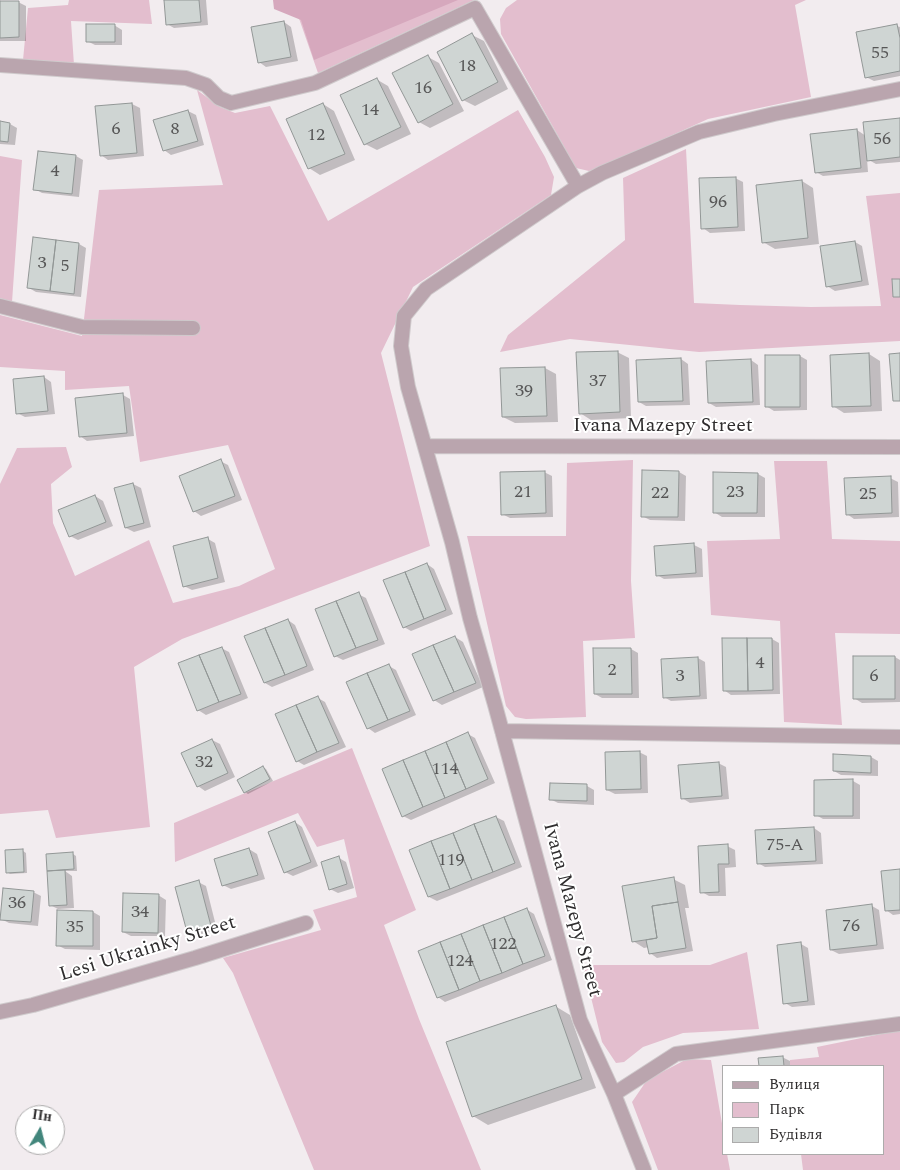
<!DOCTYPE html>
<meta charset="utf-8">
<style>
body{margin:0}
#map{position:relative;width:900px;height:1170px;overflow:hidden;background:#f2ecef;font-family:Spectral,serif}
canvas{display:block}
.legend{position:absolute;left:722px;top:1065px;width:162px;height:90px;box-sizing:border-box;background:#fff;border:1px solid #acabab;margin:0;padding:6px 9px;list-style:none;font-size:15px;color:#2f2d2e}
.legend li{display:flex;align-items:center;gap:10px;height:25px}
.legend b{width:25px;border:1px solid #acabab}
.north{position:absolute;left:15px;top:1105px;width:50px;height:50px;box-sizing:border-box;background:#fff;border:1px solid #acabab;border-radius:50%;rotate:8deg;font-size:14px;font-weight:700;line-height:20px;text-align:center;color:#2f2d2e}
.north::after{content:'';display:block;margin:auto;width:18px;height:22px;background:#42867c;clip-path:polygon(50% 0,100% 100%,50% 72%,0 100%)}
</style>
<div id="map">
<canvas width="900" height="1170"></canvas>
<ul class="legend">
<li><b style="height:6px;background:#baa5ae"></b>Вулиця</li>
<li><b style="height:14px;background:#e3bece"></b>Парк</li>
<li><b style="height:14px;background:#cfd5d3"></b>Будівля</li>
</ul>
<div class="north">Пн</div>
</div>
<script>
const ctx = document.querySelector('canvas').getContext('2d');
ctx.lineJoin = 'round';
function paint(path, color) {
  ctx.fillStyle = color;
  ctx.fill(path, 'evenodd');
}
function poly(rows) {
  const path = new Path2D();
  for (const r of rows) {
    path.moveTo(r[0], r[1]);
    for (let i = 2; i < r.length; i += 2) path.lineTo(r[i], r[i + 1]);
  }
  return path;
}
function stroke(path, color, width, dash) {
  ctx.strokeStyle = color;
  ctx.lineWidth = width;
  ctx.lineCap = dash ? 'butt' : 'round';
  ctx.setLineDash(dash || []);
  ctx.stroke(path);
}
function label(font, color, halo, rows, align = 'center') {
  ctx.font = font + ' Spectral,serif';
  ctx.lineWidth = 4;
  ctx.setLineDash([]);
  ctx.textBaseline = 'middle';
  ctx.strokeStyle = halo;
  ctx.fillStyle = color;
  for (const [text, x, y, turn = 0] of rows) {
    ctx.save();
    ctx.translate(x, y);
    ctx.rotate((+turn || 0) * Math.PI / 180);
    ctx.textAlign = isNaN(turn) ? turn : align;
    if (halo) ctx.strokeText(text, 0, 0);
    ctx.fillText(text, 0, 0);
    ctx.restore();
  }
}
const green = poly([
 [69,0,149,0,152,24,71,21,74,65,23,60,28,8,68,5],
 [291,0,474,0,318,73,294,4],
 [517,0,806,0,795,5,811,97,708,119,602,167,589,171,576,168,501,34,500,19,506,8],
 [197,90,220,107,235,113,270,106,328,221,518,110,545,157,554,177,551,195,413,287,381,353,430,546,182,639,134,667,150,827,56,838,48,810,0,814,0,484,17,448,66,447,72,467,51,484,53,523,75,576,149,540,173,603,239,586,275,569,228,445,140,462,129,386,65,390,65,371,0,367,0,315,82,336,99,190,223,185],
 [686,149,694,303,740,305,811,307,881,306,866,196,900,193,900,341,699,352,570,339,500,352,508,335,625,240,623,178],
 [0,156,22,160,12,302,0,298],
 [633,460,631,581,635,638,583,641,586,717,526,719,515,717,506,706,467,536,566,536,567,463],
 [774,461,827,461,832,539,900,541,900,634,835,633,842,725,784,722,780,621,711,615,707,541,780,539],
 [352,748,416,910,384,925,419,1019,481,1170,314,1170,233,973,223,958,321,930,313,910,357,897,344,839,317,847,298,813,175,862,174,823],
 [747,952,759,1029,683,1033,643,1047,624,1062,616,1063,602,1042,583,965,710,965],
 [900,1031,900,1170,803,1170,801,1154,884,1154,884,1066,790,1066,790,1060,819,1057,817,1047,886,1033],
 [687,1059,711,1060,724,1135,724,1154,727,1154,730,1170,658,1170,632,1102,647,1080]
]);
const forest = poly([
 [273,0,458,0,314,60,301,20,274,9]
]);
const shadow = poly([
 [165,0,206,0,208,25,174,28,167,24],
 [0,2,18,2,26,6,26,41,0,41],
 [284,22,291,27,298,61,266,67,259,62],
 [114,25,122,30,122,45,95,45,87,41],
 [897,26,900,27,900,76,874,81,866,77],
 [472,35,484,41,508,89,475,106,463,100],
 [428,57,439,63,464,111,430,128,419,122],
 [376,79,388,86,411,134,377,150,365,144],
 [132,104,140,108,144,156,108,160,101,155,96,108],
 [323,104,334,111,355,160,320,175,309,168],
 [188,111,196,115,204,145,171,155,164,150,155,120],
 [900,119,900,162,876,164,867,159,868,172,823,176,816,172,857,130,866,136],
 [0,123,10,124,17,128,15,145,0,144],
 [76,156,83,160,79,197,42,193,35,189],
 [735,178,743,182,745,231,710,233,703,228],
 [802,181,813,188,819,244,775,249,763,242],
 [855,242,862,246,869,285,835,291,827,286],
 [79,244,86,248,81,297,36,292,29,288],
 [617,352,629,358,631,418,591,420,580,413],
 [869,354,880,361,882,411,844,413,833,406],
 [800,356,807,360,807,410,774,411,766,406],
 [681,359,688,364,690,405,646,406,639,402],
 [751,360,758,365,760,405,716,407,709,403],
 [545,368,556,374,558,422,515,423,503,417,502,369],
 [44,377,51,382,55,414,25,417,17,413],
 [123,395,130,399,134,436,87,441,80,436],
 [220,461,228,465,242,500,201,516,194,511],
 [544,472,552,476,553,517,510,518,502,514],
 [679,472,686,476,685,521,650,520,642,516],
 [758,474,765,478,765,517,722,517,714,512],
 [890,478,898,482,899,517,854,519,847,514],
 [133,484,141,488,151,527,134,532,126,528,116,489],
 [95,496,103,501,113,526,78,540,70,536],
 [208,539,215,543,225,582,192,590,184,586],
 [694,545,702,549,703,577,664,579,657,575],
 [427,564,434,569,453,614,411,631,404,627],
 [358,594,366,598,385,644,343,660,335,656],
 [288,620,295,625,314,670,272,687,265,683],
 [455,637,463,642,483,687,442,705,434,700],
 [772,639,779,643,780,694,731,695,724,690],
 [221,648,229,652,248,698,206,715,198,710],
 [631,649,638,653,639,698,602,698,595,694],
 [895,657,900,660,900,702,862,703,854,698],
 [698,658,705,662,707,699,671,701,664,697],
 [389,666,396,670,416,715,375,733,368,728],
 [318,698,325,702,346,747,304,765,297,761],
 [468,734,475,738,495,783,411,820,403,816],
 [212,740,220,744,235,777,205,791,198,786],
 [639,752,647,756,648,793,615,794,607,790],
 [871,757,878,761,878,776,841,775,834,771],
 [718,763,726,767,729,799,690,803,682,798],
 [263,767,266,769,273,781,248,794,245,792],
 [853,781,860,785,860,819,823,819,816,815],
 [551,784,587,786,594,790,594,805,558,803,550,799],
 [496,817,504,821,522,867,437,901,429,897],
 [295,822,302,827,318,866,293,876,285,872],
 [814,828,821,833,823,864,765,867,758,863],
 [727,846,735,850,736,867,725,868,726,896,709,896,702,892],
 [249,849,257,854,265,879,231,889,223,885],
 [23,851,26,853,27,873,10,874,7,872],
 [73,854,76,856,77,871,65,871,72,876,74,908,58,909,50,905,47,855],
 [339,858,346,862,354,888,338,893,330,889],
 [900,870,900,914,893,915,886,910],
 [673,879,685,885,689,908,685,908,693,951,657,958,650,953,649,947,644,948,633,941],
 [198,882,206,886,217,930,195,936,188,931],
 [33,892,41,896,38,926,9,923,1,919],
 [158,895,166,900,165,936,131,936,123,932],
 [872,906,879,910,884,949,839,954,831,950],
 [526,909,534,914,552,960,445,1002,438,997],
 [93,912,100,916,100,950,65,949,57,945],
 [801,944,808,948,815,1005,792,1007,785,1003],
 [555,1006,570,1015,596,1088,488,1125,473,1116],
 [782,1057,790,1061,790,1066,760,1066,760,1060]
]);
const building = poly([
 [164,0,199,0,201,22,166,25,164,0],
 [0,1,19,1,19,37,0,38,0,1],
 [284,21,291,57,258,63,251,27,284,21],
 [86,24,115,24,115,42,86,42,86,24],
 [897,24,900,38,900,71,865,78,856,32,897,24],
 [472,33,498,82,462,101,437,52,472,33],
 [428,55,453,104,418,123,392,73,428,55],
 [377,78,401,127,364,145,340,95,377,78],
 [132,103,137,153,100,156,95,106,132,103],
 [323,103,345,154,308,169,286,119,323,103],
 [188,110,198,141,163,151,153,120,188,110],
 [900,118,900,157,867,161,863,122,900,118],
 [0,121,10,123,8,142,0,141,0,121],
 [857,129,861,168,815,173,810,134,857,129],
 [38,151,76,155,72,194,33,190,38,151],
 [736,177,738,227,701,229,699,178,736,177],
 [802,180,808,238,762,243,756,185,802,180],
 [33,237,56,240,50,291,27,288,33,237],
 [56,240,79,243,74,294,50,291,56,240],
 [855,241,862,281,826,287,820,246,855,241],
 [892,279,900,279,900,297,893,297,892,279],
 [618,351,620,412,579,414,576,352,618,351],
 [869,353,871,406,832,407,830,355,869,353],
 [900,353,900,401,893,401,889,354,900,353],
 [765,355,800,355,800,407,765,407,765,355],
 [681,358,683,401,638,402,636,360,681,358],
 [751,359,753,402,708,403,706,361,751,359],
 [545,367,547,416,502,417,500,368,545,367],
 [44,376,48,411,16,414,13,379,44,376],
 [123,393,127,433,79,437,75,398,123,393],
 [221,459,235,496,193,512,179,476,221,459],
 [642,470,679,471,678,517,641,517,642,470],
 [545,471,546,513,501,515,500,472,545,471],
 [713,472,758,473,757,513,713,513,713,472],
 [891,476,892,513,846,515,844,478,891,476],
 [133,483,144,523,125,528,114,488,133,483],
 [95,495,106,522,69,537,58,510,95,495],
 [208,537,218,578,183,587,173,546,208,537],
 [694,543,696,573,656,576,654,546,694,543],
 [427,563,446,610,424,619,405,572,427,563],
 [405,572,424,619,403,628,383,580,405,572],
 [359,592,378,640,356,648,336,601,359,592],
 [336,601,356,648,334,657,315,609,336,601],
 [288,619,307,666,285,675,265,628,288,619],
 [265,628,285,675,264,683,244,636,265,628],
 [455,636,476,683,454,692,433,645,455,636],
 [722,638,747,638,748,691,723,691,722,638],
 [747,638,772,638,773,690,748,691,747,638],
 [433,645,454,692,433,701,412,654,433,645],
 [222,647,241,694,219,702,199,655,222,647],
 [593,648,631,648,632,694,594,694,593,648],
 [199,655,219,702,197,711,178,663,199,655],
 [853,656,895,656,895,699,853,699,853,656],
 [698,657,700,696,663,698,661,659,698,657],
 [389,664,410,711,388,720,367,673,389,664],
 [367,673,388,720,367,729,346,682,367,673],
 [318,696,339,743,317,752,296,705,318,696],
 [296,705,317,752,296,762,275,714,296,705],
 [468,732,488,779,466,789,446,742,468,732],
 [212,739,228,773,197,787,181,753,212,739],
 [446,742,466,789,445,798,425,751,446,742],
 [425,751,445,798,423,807,403,760,425,751],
 [640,751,641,789,606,790,605,752,640,751],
 [833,754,871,756,871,773,833,771,833,754],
 [403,760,423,807,402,817,382,769,403,760],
 [719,762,722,796,681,799,678,765,719,762],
 [263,766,270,779,244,793,237,780,263,766],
 [853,779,853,816,814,816,814,780,853,779],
 [550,783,587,784,587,801,549,800,550,783],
 [496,816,515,863,493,872,474,824,496,816],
 [295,821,311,862,284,873,268,832,295,821],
 [474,824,493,872,472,880,453,833,474,824],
 [814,827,816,861,757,864,755,830,814,827],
 [453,833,472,880,450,889,431,841,453,833],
 [431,841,450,889,428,897,409,850,431,841],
 [728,844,729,864,718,864,719,892,700,893,698,846,728,844],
 [249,848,258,875,222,886,214,859,249,848],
 [23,849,24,872,6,873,5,850,23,849],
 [73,852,74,869,47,871,46,854,73,852],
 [339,856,347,884,329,890,321,862,339,856],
 [900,869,900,910,885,911,881,871,900,869],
 [65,870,67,905,49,906,47,871,65,870],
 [674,877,678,902,652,906,657,938,632,942,622,886,674,877],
 [199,880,211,926,187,932,175,887,199,880],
 [3,888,34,891,31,922,0,920,3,888],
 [123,893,159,894,158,933,122,932,123,893],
 [678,902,686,948,649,954,646,940,657,938,652,906,678,902],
 [872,904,877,945,830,950,826,910,872,904],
 [527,908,545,956,523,964,504,917,527,908],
 [57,910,93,911,93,946,56,946,57,910],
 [504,917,523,964,502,973,483,925,504,917],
 [483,925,502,973,480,981,461,934,483,925],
 [461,934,480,981,459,990,440,942,461,934],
 [440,942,459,990,437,998,418,951,440,942],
 [801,942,808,1001,783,1004,777,945,801,942],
 [556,1005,582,1079,472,1117,446,1042,556,1005],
 [783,1056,784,1066,759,1066,758,1058,783,1056]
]);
const minor = poly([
 [0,65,186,78,206,85,219,98,231,103,315,83,475,8,578,186],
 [0,306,82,327,193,328],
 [426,446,900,447],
 [502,731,900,737],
 [0,1012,33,1005,195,958,306,923],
 [614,1094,676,1054,900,1024],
 [644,1170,614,1094,580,1020,495,705,470,618,452,542,408,387,401,346,404,316,426,289,578,186,602,173,699,132,774,114,900,89]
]);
const numberNames = [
 ["55",880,54],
 ["18",467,67],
 ["16",423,89],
 ["14",370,111],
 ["6",116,130],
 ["8",175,130],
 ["12",316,136],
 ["56",882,140],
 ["4",55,172],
 ["96",718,203],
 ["3",42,264],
 ["5",65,267],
 ["37",598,382],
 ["39",524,392],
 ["21",523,493],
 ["23",735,493],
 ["22",660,494],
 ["25",868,495],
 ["4",760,664],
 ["2",612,671],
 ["3",680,677],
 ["6",874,677],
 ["32",204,763],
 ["114",445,770],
 ["75-А",785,846],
 ["119",451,861],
 ["36",17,904],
 ["34",140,913],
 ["76",851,927],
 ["35",75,928],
 ["122",503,945],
 ["124",460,962]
];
const streetNames = [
 ["Ivana Mazepy Street",663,427],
 ["Ivana Mazepy Street",571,910,75],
 ["Lesi Ukrainky Street",148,950,-17]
];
paint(green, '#e3bece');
paint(forest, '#d6a8bd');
paint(shadow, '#0003');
paint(building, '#cfd5d3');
stroke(building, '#929796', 1);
stroke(minor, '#cfcacc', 16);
stroke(minor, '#baa5ae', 14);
label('18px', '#575757', null, numberNames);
label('20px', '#2f2d2e', '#fff', streetNames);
</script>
